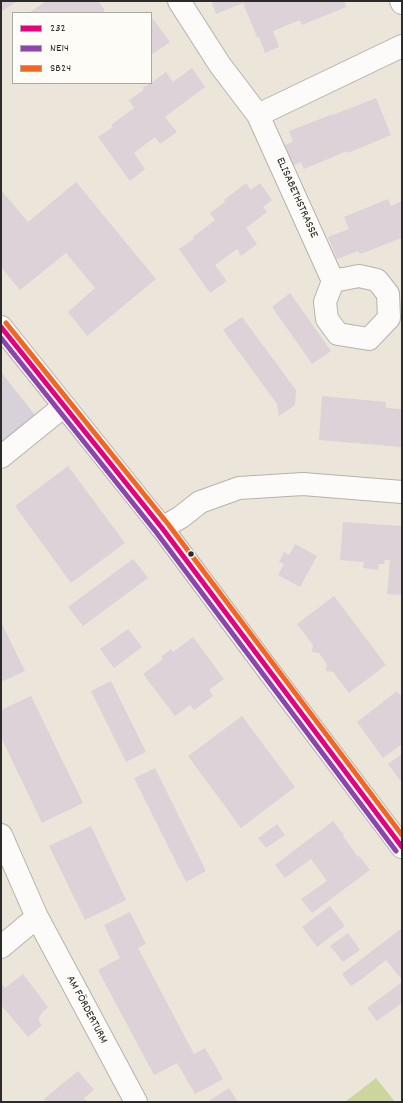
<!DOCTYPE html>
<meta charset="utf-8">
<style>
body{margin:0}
#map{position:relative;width:403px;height:1103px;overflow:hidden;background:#ece6da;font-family:Dekko,sans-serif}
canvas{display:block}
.frame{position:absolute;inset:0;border:2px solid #2b2b2b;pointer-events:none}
.legend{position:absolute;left:12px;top:12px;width:140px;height:72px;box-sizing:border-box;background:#fdfcf7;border:1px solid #a9a8a5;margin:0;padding:5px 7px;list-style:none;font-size:12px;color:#2b2b2b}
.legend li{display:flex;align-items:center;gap:8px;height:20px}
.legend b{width:20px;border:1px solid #a9a8a5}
</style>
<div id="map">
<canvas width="403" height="1103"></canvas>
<div class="frame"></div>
<ul class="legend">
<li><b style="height:5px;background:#e5007d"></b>232</li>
<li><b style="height:5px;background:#8e44ad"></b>NE14</li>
<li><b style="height:5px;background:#f26522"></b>SB24</li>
</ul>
</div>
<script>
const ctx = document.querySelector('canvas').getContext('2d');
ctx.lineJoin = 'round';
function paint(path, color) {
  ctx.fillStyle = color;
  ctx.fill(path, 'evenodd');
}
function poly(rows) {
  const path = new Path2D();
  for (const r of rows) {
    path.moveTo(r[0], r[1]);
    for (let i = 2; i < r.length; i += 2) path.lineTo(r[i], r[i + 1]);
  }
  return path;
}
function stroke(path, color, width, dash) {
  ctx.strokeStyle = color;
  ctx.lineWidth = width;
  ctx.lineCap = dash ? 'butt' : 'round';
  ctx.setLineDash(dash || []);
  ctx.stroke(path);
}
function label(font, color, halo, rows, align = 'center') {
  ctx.font = font + ' Dekko,sans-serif';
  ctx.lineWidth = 3.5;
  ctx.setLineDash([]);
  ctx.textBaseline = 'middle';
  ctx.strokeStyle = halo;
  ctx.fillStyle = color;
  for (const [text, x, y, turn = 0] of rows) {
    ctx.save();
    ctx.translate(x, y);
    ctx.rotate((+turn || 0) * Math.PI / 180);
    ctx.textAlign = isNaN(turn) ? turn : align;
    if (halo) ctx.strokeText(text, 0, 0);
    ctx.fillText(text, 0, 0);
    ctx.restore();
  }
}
const industrial = poly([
 [1,372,42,424,1,457]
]);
const green = poly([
 [376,1078,395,1102,345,1102]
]);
const building = poly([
 [1,1,17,1,1,12],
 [46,1,98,1,104,9,104,12,29,13],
 [216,1,344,1,346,7,302,25,300,20,273,31,279,47,265,53,259,37,257,37,243,3,216,14,212,3],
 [151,16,170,42,151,55],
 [192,68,205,87,165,117,177,132,160,144,155,137,134,153,145,169,130,181,98,137,113,127,111,125,134,108,129,100,144,90,142,88,151,83,166,72,173,82],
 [376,98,391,135,348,153,347,151,304,169,301,162,290,167,282,146,293,142,289,131,333,114,333,115],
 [76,182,156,279,87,336,68,312,95,288,66,253,20,290,1,267,1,190,28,222],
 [246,183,251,190,260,183,272,200,263,207,267,212,246,228,257,244,241,256,237,249,215,265,227,281,210,293,179,249,194,239,193,237,215,220,210,213,225,202,224,200],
 [388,199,391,206,402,201,402,238,360,254,358,251,337,259,328,237,349,229,344,217],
 [290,293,331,351,312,364,272,307],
 [242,317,296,390,295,405,279,416,277,404,223,330],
 [1,387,5,392,1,395],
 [322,396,386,402,386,408,402,409,402,447,319,440],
 [68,466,125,543,71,583,15,506],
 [343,522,402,526,402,595,387,594,390,560,385,560,384,564,379,564,378,570,363,568,364,562,340,560],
 [295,544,317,556,300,587,278,575,284,564,279,562,284,552,289,555],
 [133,559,148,578,83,626,68,607],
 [334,596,386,665,349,693,333,672,326,671,327,664,319,653,312,652,313,645,297,624],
 [1,622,25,671,1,682],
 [128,629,142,647,114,668,100,649],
 [193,637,224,679,209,690,213,696,194,710,190,705,175,716,143,674,163,659,161,657,171,649,173,652],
 [111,681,146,752,126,762,91,691],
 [397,691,402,697,402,744,383,758,357,722],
 [31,696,83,803,42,823,1,737,1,710],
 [242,716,295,787,241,828,188,756],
 [402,754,402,783,388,764],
 [155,768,206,871,186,882,134,778],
 [333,821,344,835,343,836,358,857,359,856,370,870,312,913,301,899,327,881,311,859,285,878,275,865],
 [277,824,285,835,266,848,258,838],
 [91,826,126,900,85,920,49,846],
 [330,906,345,926,317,947,302,927],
 [130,912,146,944,138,948,194,1054,205,1048,223,1079,195,1094,177,1063,154,1075,98,970,120,958,104,925],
 [402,928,402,980,386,960,362,979,351,986,342,974],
 [348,933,360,950,343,962,330,946],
 [23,974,48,1007,41,1014,41,1015,39,1017,39,1021,42,1025,28,1037,1,1005,1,983,5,988],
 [402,982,402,1003,377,1021,367,1008],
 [78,1071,94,1090,84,1098,87,1102,46,1102,44,1099],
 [229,1088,238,1102,207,1102]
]);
const minor = poly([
 [179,1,220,65,258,115,402,46],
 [401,1,402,3],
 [258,115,333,281,325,302,327,319,338,334,369,339,389,318,388,294,377,280,359,276,333,281],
 [1,457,64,406],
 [162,528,181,517,200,502,239,488,303,484,402,492],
 [1,835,37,917,1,947],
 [37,917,136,1102]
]);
const tertiary = poly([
 [1,327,162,528,271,674,402,847]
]);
const bus1 = poly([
 [1,327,162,528,402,847]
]);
const bus2 = poly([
 [1,338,156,532,396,851]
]);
const bus3 = poly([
 [6,323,168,524,402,835]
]);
const markers = [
 [191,554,3.5,"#2b2b2b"]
];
const streetNames = [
 ["ELISABETHSTRASSE",296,198,66],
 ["AM FÖRDERTURM",86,1010,62]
];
paint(industrial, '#d8d1d9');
paint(green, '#cbd59d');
paint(building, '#dcd2d7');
stroke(minor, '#b6b2ab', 24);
stroke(tertiary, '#b6b2ab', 24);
stroke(minor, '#fcfbf9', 22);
stroke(tertiary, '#fcfbf9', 22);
stroke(bus1, '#e5007d', 5);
stroke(bus2, '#8e44ad', 5);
stroke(bus3, '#f26522', 5);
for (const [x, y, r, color] of markers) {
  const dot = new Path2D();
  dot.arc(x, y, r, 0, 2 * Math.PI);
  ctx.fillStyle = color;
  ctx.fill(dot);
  stroke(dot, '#fdfcf7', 1.5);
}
label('12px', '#2b2b2b', '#fdfcf7', streetNames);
</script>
